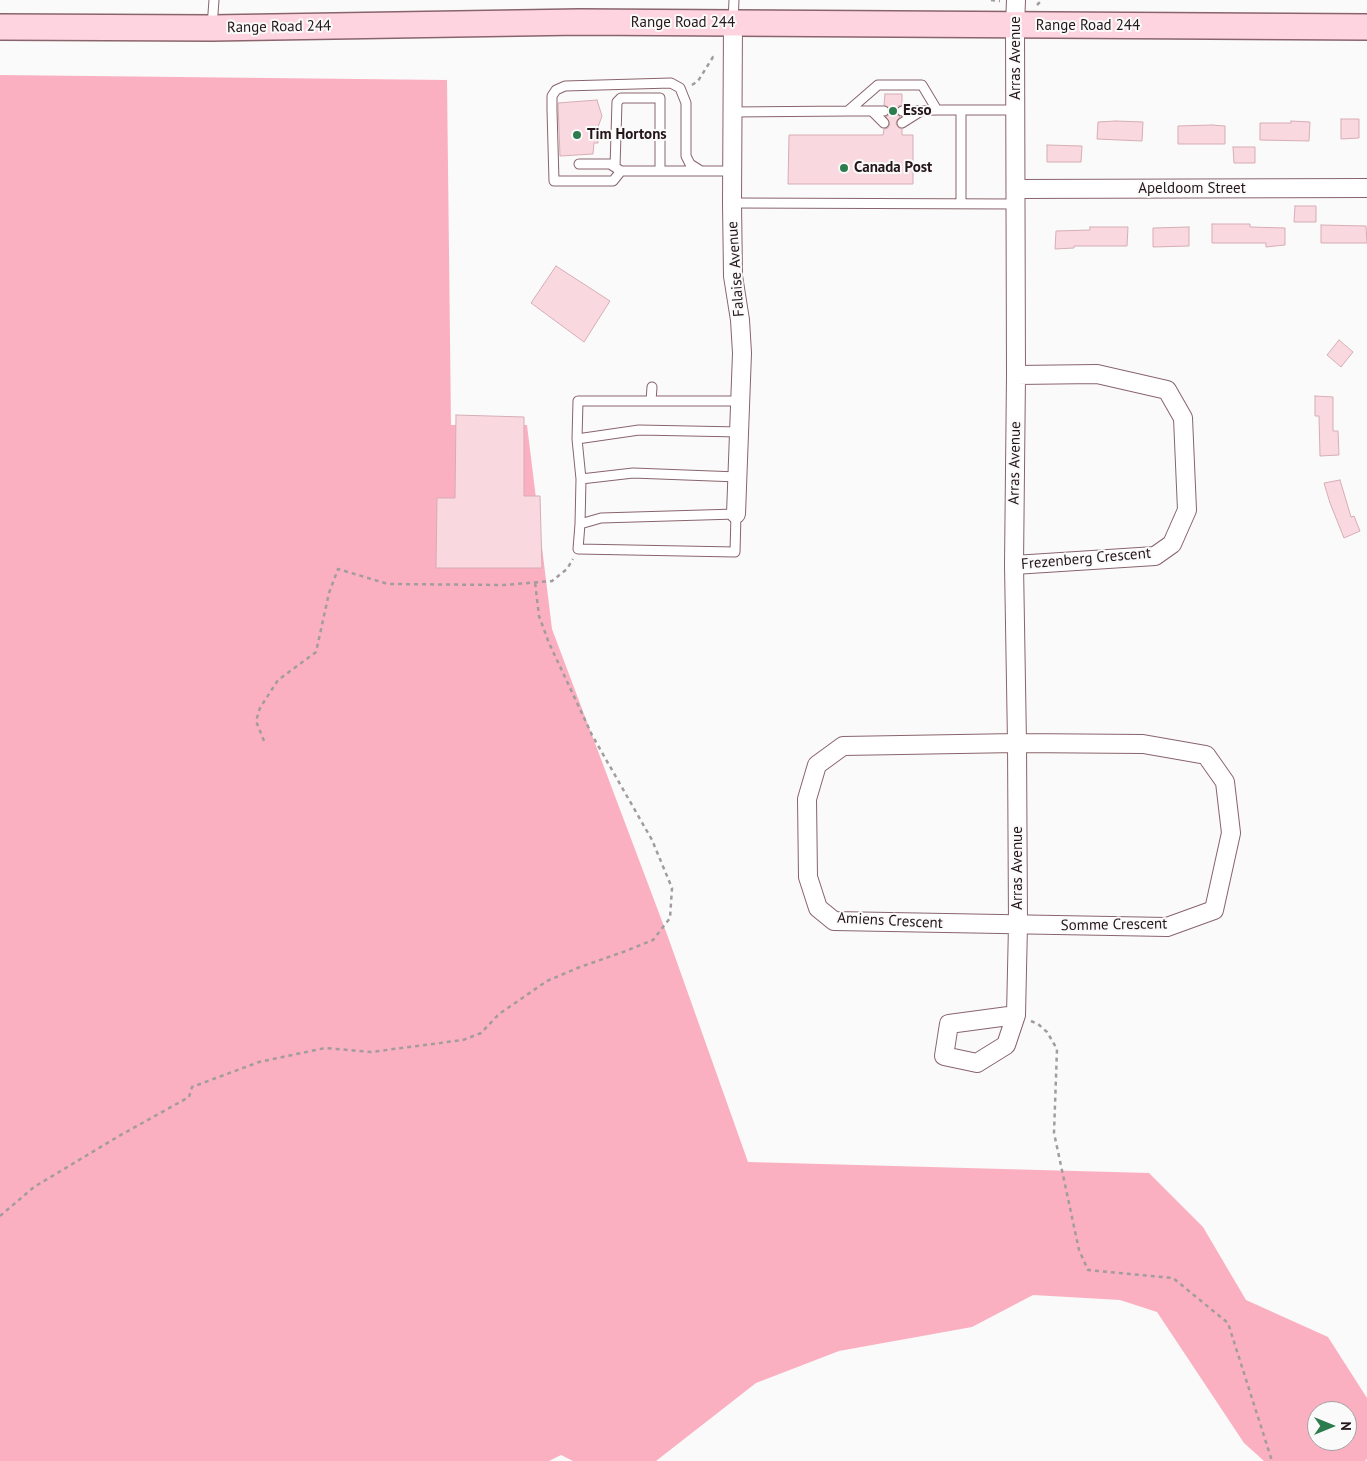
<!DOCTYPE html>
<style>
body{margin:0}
#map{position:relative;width:1367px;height:1461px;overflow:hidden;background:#fafafa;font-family:"PT Sans",sans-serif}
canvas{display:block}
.north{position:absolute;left:1307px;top:1401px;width:50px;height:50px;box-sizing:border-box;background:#fafafa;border:1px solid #a59fa0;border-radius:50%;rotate:90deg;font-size:14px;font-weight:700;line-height:20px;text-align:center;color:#25161a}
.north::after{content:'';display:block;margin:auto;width:18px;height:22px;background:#2c7c4d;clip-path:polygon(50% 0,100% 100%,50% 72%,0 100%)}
</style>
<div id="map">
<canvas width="1367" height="1461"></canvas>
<div class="north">N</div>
</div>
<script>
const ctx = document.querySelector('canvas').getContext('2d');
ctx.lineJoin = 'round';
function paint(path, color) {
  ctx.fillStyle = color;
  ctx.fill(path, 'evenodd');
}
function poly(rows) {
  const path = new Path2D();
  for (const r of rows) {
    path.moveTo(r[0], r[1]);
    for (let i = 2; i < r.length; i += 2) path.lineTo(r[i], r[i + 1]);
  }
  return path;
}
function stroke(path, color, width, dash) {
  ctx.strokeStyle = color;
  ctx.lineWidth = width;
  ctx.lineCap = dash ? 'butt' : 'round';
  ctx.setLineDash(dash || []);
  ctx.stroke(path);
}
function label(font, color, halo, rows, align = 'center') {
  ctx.font = font + ' "PT Sans",sans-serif';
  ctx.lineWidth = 4;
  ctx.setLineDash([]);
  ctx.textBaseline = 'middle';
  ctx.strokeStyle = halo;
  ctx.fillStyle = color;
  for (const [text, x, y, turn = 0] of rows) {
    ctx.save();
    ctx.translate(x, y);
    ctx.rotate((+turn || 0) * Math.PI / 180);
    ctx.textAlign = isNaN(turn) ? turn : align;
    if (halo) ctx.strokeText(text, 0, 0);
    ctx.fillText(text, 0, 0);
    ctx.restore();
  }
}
const green = poly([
 [0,75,447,80,451,425,527,425,552,629,668,937,748,1162,1149,1173,1203,1227,1246,1300,1328,1337,1367,1398,1367,1459,1365,1461,1264,1461,1244,1443,1157,1312,1120,1300,1033,1295,972,1327,839,1351,756,1383,656,1461,573,1461,561,1455,549,1461,0,1461],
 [1317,1411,1347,1411,1347,1441,1317,1441]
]);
const building = poly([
 [885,94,902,94,902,105,898,106,896,111,897,115,900,117,897,120,896,124,899,128,902,129,902,135,913,135,913,184,788,184,789,135,883,135,884,129,888,128,890,124,886,117,890,114,890,108,884,105,885,94],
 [597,100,602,116,598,127,598,143,594,143,593,154,560,156,558,103,597,100],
 [1341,119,1359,119,1359,138,1341,139,1341,119],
 [1116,121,1143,122,1142,141,1097,139,1098,122,1116,121],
 [1291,121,1310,122,1309,141,1260,140,1260,123,1291,123,1291,121],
 [1212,125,1225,126,1225,144,1178,144,1178,126,1212,125],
 [1047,145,1082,146,1081,162,1047,162,1047,145],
 [1233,147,1255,147,1255,163,1234,163,1233,147],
 [1295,206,1316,206,1316,222,1294,222,1295,206],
 [1212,224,1250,224,1250,227,1285,228,1285,245,1266,247,1266,243,1212,243,1212,224],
 [1321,225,1366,226,1367,243,1321,243,1321,225],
 [1090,227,1128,227,1127,246,1074,246,1074,248,1055,249,1056,231,1090,230,1090,227],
 [1189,227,1189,246,1153,247,1153,228,1189,227],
 [556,266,610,301,584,342,531,303,556,266],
 [1339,340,1353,352,1341,367,1327,355,1339,340],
 [1315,396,1333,397,1333,431,1338,431,1339,455,1320,456,1319,416,1315,416,1315,396],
 [456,415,524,417,524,496,540,496,542,568,436,568,437,498,455,498,456,415],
 [1340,480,1351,517,1354,516,1360,531,1344,538,1330,503,1324,483,1340,480]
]);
const path = poly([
 [991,0,1000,1],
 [1037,5,1042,0],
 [692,85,698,81,713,57,716,57],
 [264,741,256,721,260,708,278,680,316,652,329,593,338,569,388,584,504,585,552,581,567,569,573,559],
 [1031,1021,1038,1024,1047,1032,1057,1049,1054,1133,1079,1250,1088,1270,1173,1278,1228,1323,1272,1461],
 [0,1216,34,1187,119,1136,189,1097,192,1087,259,1062,325,1048,371,1052,463,1040,481,1033,499,1014,547,981,580,967,623,952,653,940,670,918,672,888,652,840,592,735,549,643,539,616,535,582]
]);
const lane = poly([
 [733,21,734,0],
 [212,27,214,0],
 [961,110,961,204],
 [848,111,884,111],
 [872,111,884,123],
 [902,111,937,110],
 [732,112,848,111,878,85,922,85,937,110,1016,110],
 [902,123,921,111],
 [579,164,610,164,621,171,732,171],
 [615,167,617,102,621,98,660,98,660,171],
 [621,171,613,181,554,181,552,110,552,96,556,90,565,86,671,83,680,88,686,103,686,156,690,164,701,171],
 [732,203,1016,204],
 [651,401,652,387],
 [740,432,639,430,577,439,578,401,741,401],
 [577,439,581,479],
 [580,524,578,549,735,552,736,514,601,518,580,524,581,479,633,473,738,477]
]);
const street = poly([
 [733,24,732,203,733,276,740,320,742,353,736,514],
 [1016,189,1367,188],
 [1014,565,1155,556,1172,544,1187,510,1183,418,1167,390,1097,374,1016,375],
 [1017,743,1143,744,1206,755,1225,782,1231,833,1214,910,1167,927,834,921,818,908,808,877,807,799,817,765,843,746,1017,743],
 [1016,1015,949,1024,944,1056,977,1063,1006,1045,1016,1015,1018,925,1017,743,1014,565,1016,375,1015,26,1016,0]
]);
const secondary = poly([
 [0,27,212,28,579,22,1367,27]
]);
const markers = [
 [893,111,5,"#2c7c4d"],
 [577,135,5,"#2c7c4d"],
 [844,168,5,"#2c7c4d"]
];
const streetNames = [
 ["Range Road 244",683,23],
 ["Range Road 244",1088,26],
 ["Range Road 244",279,27,-1],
 ["Arras Avenue",1016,58,-90],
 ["Apeldoom Street",1192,189],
 ["Falaise Avenue",736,269,-94],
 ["Arras Avenue",1015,463,-89],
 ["Frezenberg Crescent",1086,559,-5],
 ["Arras Avenue",1018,868,-90],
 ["Amiens Crescent",890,921,3],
 ["Somme Crescent",1114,925,-1]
];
const poiNames = [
 ["Esso",903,111],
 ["Tim Hortons",587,135],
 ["Canada Post",854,168]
];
paint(green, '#fbb0c1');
paint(building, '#fad8df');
stroke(building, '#d6adb5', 1);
stroke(lane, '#89646c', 11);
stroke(street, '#89646c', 20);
stroke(secondary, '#89646c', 28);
stroke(path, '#a29c9e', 2.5, [4, 4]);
stroke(lane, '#fff', 9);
stroke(street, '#fff', 18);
stroke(secondary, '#fed4e0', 25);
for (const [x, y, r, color] of markers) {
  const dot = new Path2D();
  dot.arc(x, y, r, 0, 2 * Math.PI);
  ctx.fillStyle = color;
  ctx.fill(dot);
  stroke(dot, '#fafafa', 2);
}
label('15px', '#25161a', '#fafafa', streetNames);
label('bold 15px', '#25161a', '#fafafa', poiNames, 'left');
</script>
